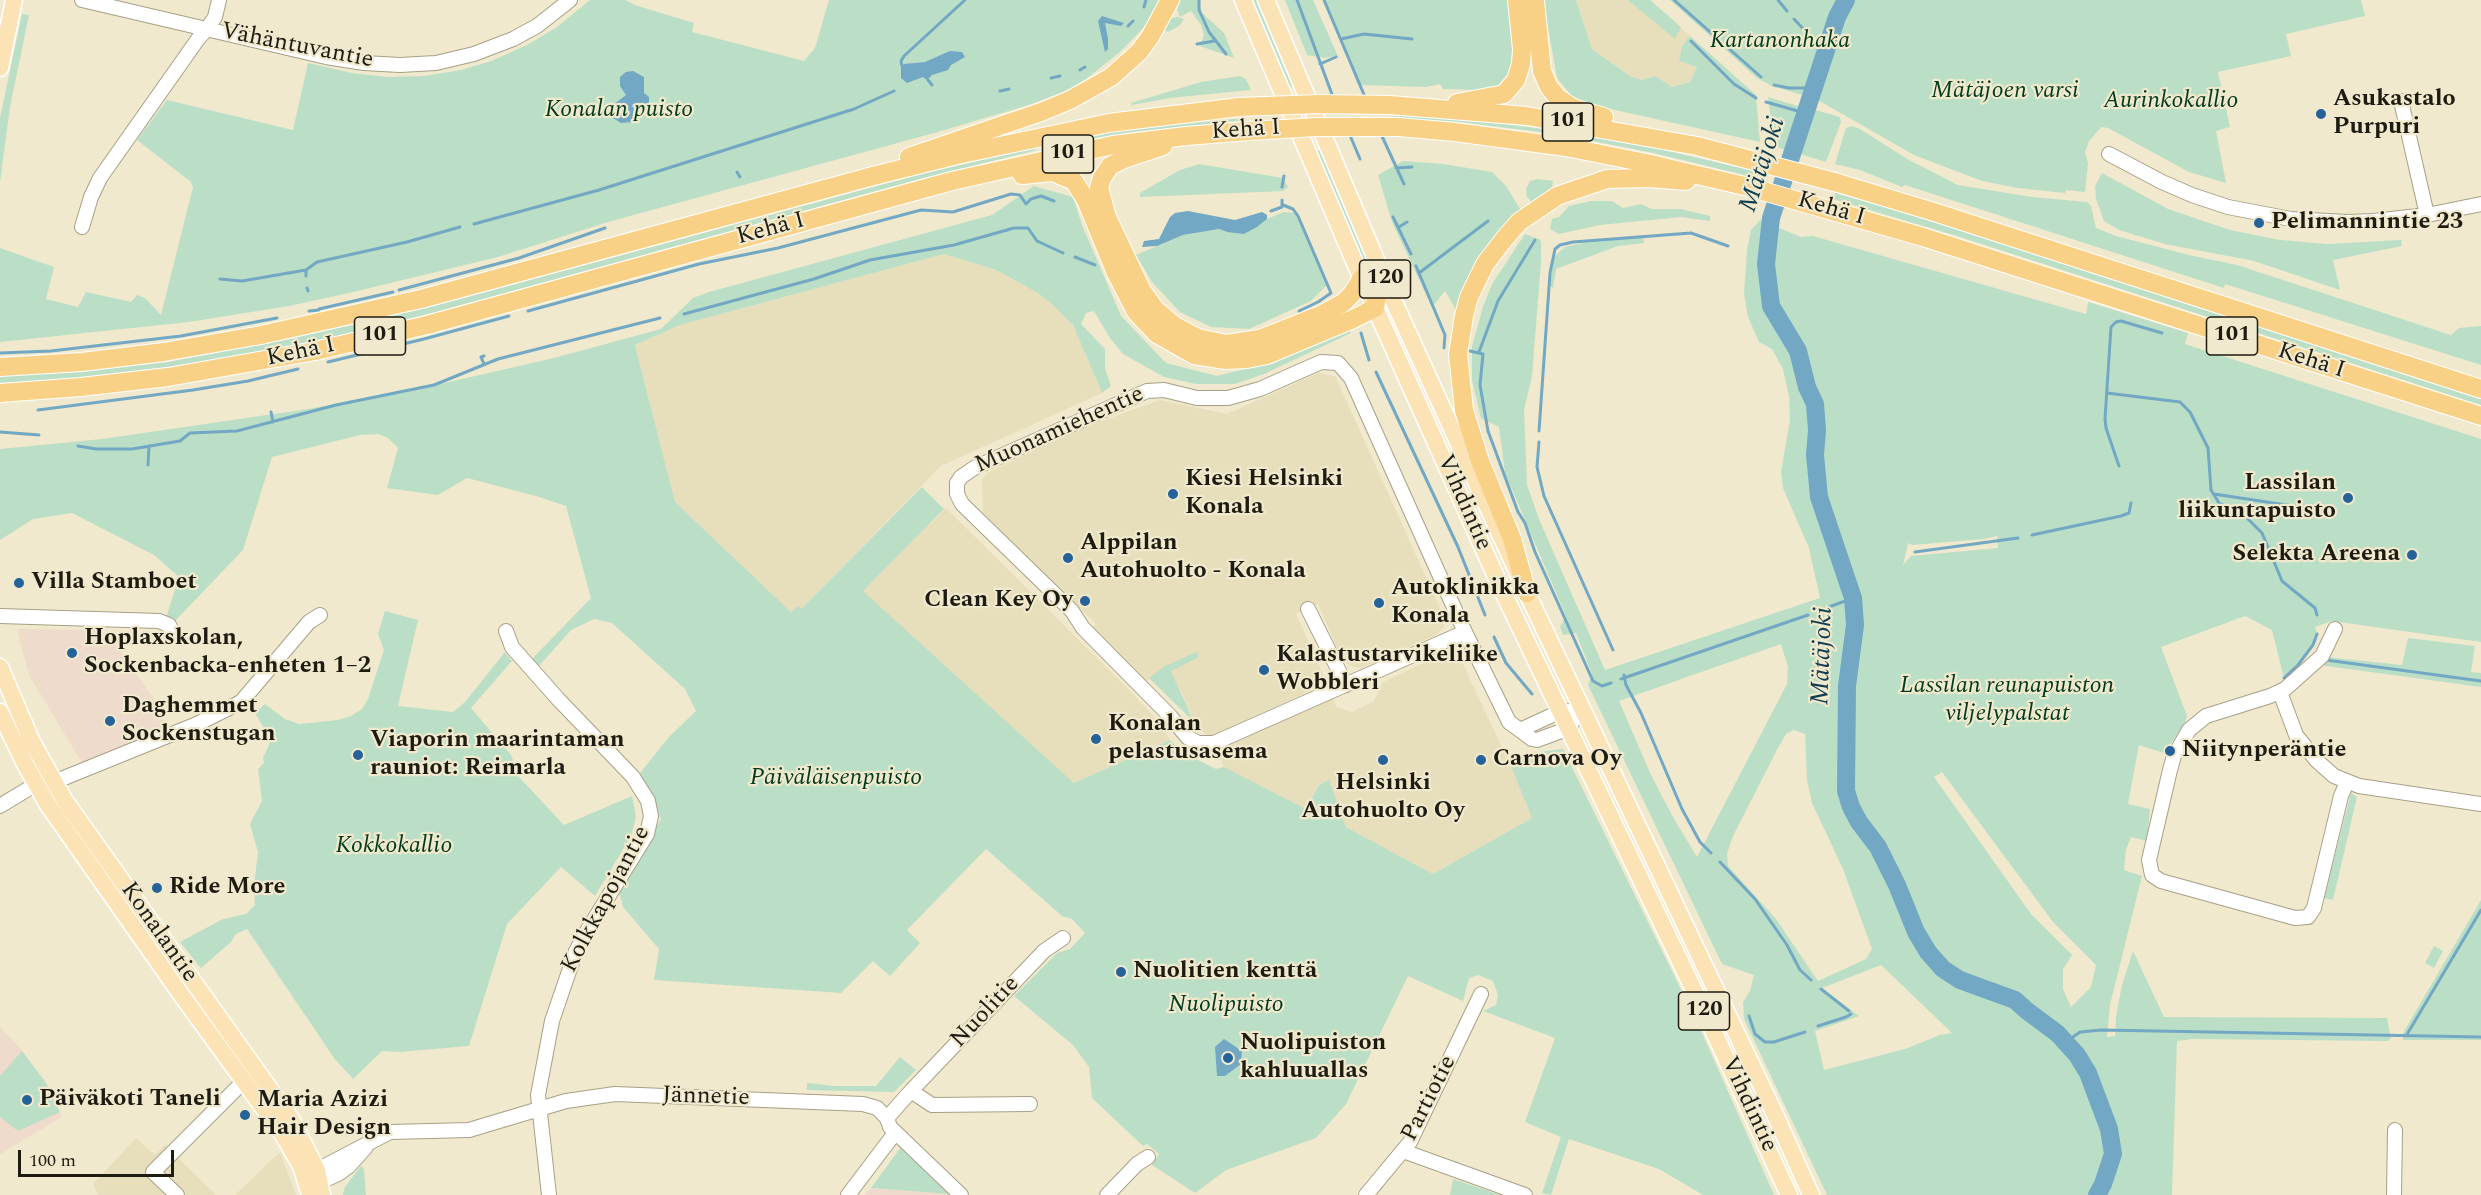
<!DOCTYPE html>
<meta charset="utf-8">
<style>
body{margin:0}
#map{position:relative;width:2481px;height:1195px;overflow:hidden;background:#f0e9cd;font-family:Spectral,serif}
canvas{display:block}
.scale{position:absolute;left:18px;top:1150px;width:156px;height:27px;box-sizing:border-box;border:3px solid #1e1b11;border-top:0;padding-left:8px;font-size:18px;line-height:21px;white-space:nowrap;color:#1e1b11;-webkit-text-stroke:4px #f0e9cd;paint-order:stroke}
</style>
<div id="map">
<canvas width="2481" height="1195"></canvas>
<div class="scale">100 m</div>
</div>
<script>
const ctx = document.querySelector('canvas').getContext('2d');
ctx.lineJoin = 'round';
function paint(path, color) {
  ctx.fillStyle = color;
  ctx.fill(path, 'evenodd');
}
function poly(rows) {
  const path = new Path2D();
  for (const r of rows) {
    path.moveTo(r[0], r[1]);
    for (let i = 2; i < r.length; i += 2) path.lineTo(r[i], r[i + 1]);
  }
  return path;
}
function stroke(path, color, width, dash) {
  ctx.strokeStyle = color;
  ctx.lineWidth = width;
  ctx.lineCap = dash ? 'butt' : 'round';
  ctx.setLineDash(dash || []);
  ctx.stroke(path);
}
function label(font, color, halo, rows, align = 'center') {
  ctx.font = font + ' Spectral,serif';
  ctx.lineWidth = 4.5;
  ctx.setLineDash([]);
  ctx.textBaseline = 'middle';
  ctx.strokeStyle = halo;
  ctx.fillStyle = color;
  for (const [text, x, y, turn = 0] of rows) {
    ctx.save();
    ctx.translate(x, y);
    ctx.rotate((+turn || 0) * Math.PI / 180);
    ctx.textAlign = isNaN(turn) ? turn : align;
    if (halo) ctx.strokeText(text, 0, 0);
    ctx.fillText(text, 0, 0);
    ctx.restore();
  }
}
const built = poly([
 [1576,0,1650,0,1690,36,1682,46,1679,61,1697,67,1690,82,1672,87,1655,76,1642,80,1631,76,1592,49],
 [944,254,996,270,1038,293,1053,305,1073,325,1102,393,941,466,801,609,791,612,675,502,635,345,680,325],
 [1318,373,1335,376,1341,389,1444,617,1444,627,1436,635,1361,668,1350,666,1341,657,1318,604,1296,614,1327,683,1210,736,1199,730,1171,671,1146,681,1092,628,1096,624,983,513,982,480,987,473,1077,430,1160,400,1227,414],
 [946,508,1128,689,1160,723,1170,740,1074,783,862,591],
 [1449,651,1458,654,1518,781,1532,818,1433,874,1346,827,1329,781,1319,785,1306,809,1224,767,1214,745,1332,695,1336,707,1352,712,1374,701,1383,682],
 [136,1138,155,1155,165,1145,216,1195,98,1195,93,1184],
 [280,1152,296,1195,235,1195]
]);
const education = poly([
 [17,629,99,630,108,634,155,700,168,731,82,763,29,675],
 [0,1027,21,1049,47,1084,62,1117,0,1154],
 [871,1188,950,1194,951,1195,864,1195]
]);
const green = poly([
 [590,0,625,0,635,5,694,23,692,32,804,61,815,48,829,0,1163,0,1157,14,1121,51,1086,79,1066,91,1029,105,934,133,608,222,498,257,349,293,289,306,189,322,0,342,0,248,54,267,46,299,78,307,86,292,131,302,137,295,145,298,161,315,193,187,191,182,137,140,167,100,293,130,308,63,352,73,388,77,424,76,461,70,491,61,527,45,557,27],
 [1181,0,1199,0,1202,13,1224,33,1234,58,1200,46,1204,35,1201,25,1191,11,1180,17,1177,9],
 [1251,0,1259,0,1295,86,1287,87],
 [1285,0,1313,0,1338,56,1324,58,1307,55],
 [1325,0,1509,0,1513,63,1507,78,1498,86,1479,90,1443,89,1440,84,1426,87,1358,85],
 [1543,0,1576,0,1592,49,1630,76,1642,80,1655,76,1672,87,1690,82,1697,67,1679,61,1682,46,1690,36,1756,95,1760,142,1592,105,1572,96,1557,78],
 [1628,0,1650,0,1681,27,1675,39],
 [1670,0,2361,0,2365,16,2286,34,2291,56,2218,72,2230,127,2216,131,2226,183,2189,172,2108,128,2101,127,2089,141,2085,152,2088,163,2085,192,2066,190,2065,193,2017,188,1982,181,1914,155,1816,99,1772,86,1757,78],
 [22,14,29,15,10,107,0,182,0,118],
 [1178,17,1184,19,1179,26,1168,32,1163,29,1168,19],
 [1240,76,1246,79,1251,90,1170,98,1132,105,1131,103,1201,82],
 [1768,97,1798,106,1786,150,1779,148,1773,135],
 [1809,108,1840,117,1841,122,1826,162,1797,153],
 [1393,116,1458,118,1551,130,1549,133,1459,122,1394,118],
 [1244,118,1245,120,1132,132,1059,144,1062,141,1131,129],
 [1852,126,1860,129,1909,160,1958,185,2032,197,2087,202,2091,206,2096,228,2116,236,2189,255,2237,265,2451,335,2459,328,2481,326,2481,365,2225,284,2224,288,1905,185,1902,187,1860,170,1835,164,1846,128],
 [1581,135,1655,148,1754,171,1752,177,1654,153,1572,137],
 [1039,147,1033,151,927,177,432,313,337,336,260,352,168,367,79,378,0,383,0,376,78,372,168,362,290,339,431,307,925,173],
 [1314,151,1321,151,1369,259,1362,262],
 [1403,161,1443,164,1492,172,1506,186,1522,212,1459,315,1445,291,1432,307,1392,222,1378,175],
 [1199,164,1283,178,1288,187,1283,191,1140,197,1140,193,1180,170],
 [2102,173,2168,209,2230,230,2280,240,2328,244,2401,240,2402,246,2333,260,2340,290,2254,261,2165,244,2119,230,2104,221,2096,199,2095,186],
 [1538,179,1553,181,1552,189,1532,202,1527,197,1526,189,1530,181],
 [1034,186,1073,197,1082,225,1121,316,1166,363,1217,376,1268,363,1350,329,1351,333,1264,374,1235,384,1196,384,1164,377,1123,354,1110,338,1094,311,1086,313,1081,324,1105,349,1105,368,1111,386,1102,393,1073,325,1053,305,1038,293,996,270,944,254,680,325,635,345,675,502,791,612,798,606,801,609,922,487,944,509,863,591,1074,783,1170,740,1182,752,1216,769,1224,767,1306,809,1319,785,1329,780,1346,827,1433,874,1532,818,1507,756,1563,749,1698,1024,1774,1195,1703,1195,1659,1169,1569,1139,1551,1195,1542,1193,1561,1137,1525,1122,1555,1038,1483,1011,1496,1005,1498,995,1493,981,1478,975,1469,978,1463,1001,1408,976,1346,1104,1316,1138,1226,1170,1195,1193,1152,1165,1159,1154,1147,1144,1143,1146,1092,1098,1089,1067,1073,1045,1014,996,1057,953,1070,949,1085,933,1072,919,1062,916,986,849,907,930,920,943,890,976,873,961,841,993,654,980,659,949,623,907,619,891,661,819,640,773,669,737,696,711,685,689,612,623,594,619,571,630,539,666,532,659,591,598,566,506,536,496,467,478,438,495,387,488,398,448,388,438,378,434,360,435,272,457,243,550,174,622,166,618,179,577,154,555,72,513,33,519,0,540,0,449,102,439,308,409,414,390,554,358,661,329,693,298,709,292,992,215],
 [1835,193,1907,213,2481,398,2481,405,1957,236,1833,199],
 [1591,201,1612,201,1623,208,1641,204,1652,209,1681,209,1710,216,1710,221,1681,217,1600,225,1559,234,1550,229,1552,219,1559,217,1569,206],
 [1284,212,1295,213,1328,284,1311,301,1249,329,1211,327,1180,312,1152,282,1136,255,1183,235,1219,229,1227,232,1257,227,1267,219],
 [1760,220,1801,237,1813,236,2086,314,2088,302,2188,333,2185,344,2481,439,2481,642,2332,621,2315,627,2317,634,2313,645,2298,665,2284,678,2272,630,2245,616,2161,647,2187,716,2184,725,2164,753,2139,745,2128,804,2150,809,2147,841,2131,837,2126,850,2124,870,2142,876,2110,1005,2107,1037,2115,1036,2116,1016,2122,985,2133,951,2164,1017,2387,1018,2391,1038,2388,1041,2192,1039,2177,1041,2172,1195,1827,1195,1744,1019,1743,1002,1750,991,1754,975,1722,964,1588,685,1592,674,1576,633,1563,635,1560,627,1566,616,1505,473,1499,427,1481,418,1472,380,1472,346,1483,307,1492,284,1525,234,1541,240,1541,262,1532,376,1524,410,1527,485,1539,519,1605,670,1820,598,1809,548,1783,488,1781,472,1790,420,1789,396,1783,369,1772,349,1759,342,1748,317,1744,294,1747,250,1751,230],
 [1997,536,1998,548,1911,556,1903,565,1908,543,1912,545,1984,539],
 [1781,644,1788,667,1787,684,1697,857,1674,819,1651,775,1619,701],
 [1794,730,1805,734,1807,780,1812,803,1843,869,1872,949,1866,959,1818,981,1776,919,1728,866,1727,853,1734,834,1778,748,1786,734],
 [1942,772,2053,922,2096,965,2091,987,2071,1007,2063,989,2063,969,2072,955,2031,914,1934,777],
 [1881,965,1952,1033,1940,1035,1905,1049,1824,1070,1815,1031,1859,1016,1822,988],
 [1643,236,1644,243,1618,246,1556,269,1553,288,1549,285,1554,257,1565,247,1592,241],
 [385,611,418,620,398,706,453,712,465,702,505,652,512,661,471,708,511,755,519,777,564,825,632,796,636,817,631,836,595,896,561,867,507,924,469,1046,399,1052,382,1051,353,1079,334,1058,247,929,236,934,231,942,201,968,180,942,223,919,246,914,255,905,254,885,258,852,250,824,262,801,258,769,264,763,263,758,271,740,255,713,265,704,285,719,299,724,338,720,351,716,362,709,368,699,384,650,378,634],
 [2408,638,2475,646,2471,672,2481,673,2481,687,2319,665,2327,657,2402,665],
 [1197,652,1199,657,1171,671,1194,722,1149,678,1165,666],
 [2351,793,2357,797,2333,900,2324,898],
 [2481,900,2481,1040,2403,1040,2403,1033],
 [2434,946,2443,951,2434,968,2425,963],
 [22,1051,46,1083,60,1112,18,1131,0,1117,0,1076],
 [900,1057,916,1070,894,1092,807,1090,807,1083,835,1086,876,1086],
 [901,1147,950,1194,871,1188],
 [361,1166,364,1169,366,1195,343,1195,345,1187],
 [1453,1179,1500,1195,1450,1195]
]);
const water = poly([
 [1102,16,1124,23,1121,26,1105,23,1108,39,1108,49,1105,52,1098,21],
 [950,51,962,52,965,57,951,65,948,70,932,75,927,80,923,77,907,83,901,78,901,68,904,64,925,62],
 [633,71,644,77,644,93,649,97,649,106,641,108,632,122,621,123,613,118,612,110,613,105,626,95,620,86,620,77,626,72],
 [1188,211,1235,220,1262,212,1267,215,1267,219,1257,227,1244,234,1227,232,1219,229,1183,235,1157,246,1142,247,1144,241,1159,239,1170,217,1175,213],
 [1224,1039,1242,1051,1241,1064,1225,1076,1217,1076,1215,1047]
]);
const stream = poly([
 [1199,0,1199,10,1209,32,1226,54],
 [1297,0,1333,97],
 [1324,0,1365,97],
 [1674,0,1761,77],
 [1778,0,1787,11],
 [1144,7,1146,0],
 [1794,19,1826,53],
 [1128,26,1133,21],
 [1341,39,1364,34,1412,39],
 [1691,41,1734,84,1756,98],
 [1197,44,1214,41],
 [1320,64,1336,57],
 [902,66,901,61,904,56,965,0],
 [1080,70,1085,67],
 [1051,78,1060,76],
 [928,80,932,85],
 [1774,85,1789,88,1812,88],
 [1000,91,1009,89],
 [1766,102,1805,113],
 [1349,133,1360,159],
 [1381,134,1404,184],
 [1396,168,1412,167],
 [737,172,740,177],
 [1282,187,1284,176],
 [1283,205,1293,209,1298,216,1331,293,1318,302,1299,311],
 [1271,211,1282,207,1282,200],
 [1393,217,1411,254],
 [474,224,599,190,854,109,894,91],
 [1399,227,1407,222],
 [1075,257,1095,265],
 [1416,266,1445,335,1444,348],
 [1419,273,1488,221],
 [306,276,306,270,317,262,407,242,460,227],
 [220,279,242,281,306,270],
 [307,288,308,291],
 [399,290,519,258,605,228],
 [319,309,393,292],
 [309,311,319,310],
 [528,311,699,264,778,248,921,210,953,212,1011,194,1020,195,1026,204,1031,199,1041,196,1054,201],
 [684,314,814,279,870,260,954,245,1014,228,1028,228,1037,241,1063,253],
 [1361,333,1369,360],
 [1470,351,1483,354,1480,385,1488,431,1518,512,1525,523,1535,552,1593,681,1602,686,1611,683],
 [1479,352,1498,301,1535,240],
 [0,353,51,351,181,336,277,318],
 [484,356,481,357,484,364],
 [328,362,424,339,509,316],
 [1376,372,1458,547,1485,615],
 [2107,393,2180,402,2190,412,2208,448,2211,490,2219,503,2246,517,2262,533,2282,581,2315,608,2317,615],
 [38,410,193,390,248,381,298,369],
 [271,412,273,422],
 [1539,431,1550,273,1555,249,1560,245,1573,242,1691,233,1728,246],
 [0,432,39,435],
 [1539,442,1537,467,1544,496,1613,650],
 [78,446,96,449,132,449,180,441,190,433,237,431,336,405,434,385,498,359,660,318],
 [148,465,149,446],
 [2119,466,2106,428,2105,419,2111,327,2116,322,2121,321,2162,333],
 [2214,494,2333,512],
 [2032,535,2121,516,2129,513,2131,503],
 [1915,552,2018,538],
 [1843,569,1849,567],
 [1821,610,1853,598],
 [1494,637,1506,663,1532,694],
 [2326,660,2481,681],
 [1624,675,1626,685,1641,713,1682,809,1700,842,1711,853],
 [2284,678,2298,665,2313,645,2317,634],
 [1621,679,1808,615],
 [1720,862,1755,899,1787,945,1800,970,1811,980],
 [1821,989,1849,1011],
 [1749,1016,1755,1034,1765,1042,1774,1042,1805,1032],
 [1818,1026,1846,1017,1851,1014],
 [2406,1036,2481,910],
 [2066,1042,2080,1032,2102,1030,2481,1037]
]);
const river = poly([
 [1846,0,1837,17,1771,218,1766,264,1771,306,1798,351,1807,387,1815,404,1817,430,1815,455,1819,497,1853,598,1855,625,1847,686,1846,791,1851,807,1859,822,1878,847,1897,885,1916,932,1928,952,1943,969,1960,980,2015,1000,2026,1010,2058,1034,2077,1055,2088,1073,2109,1129,2113,1154,2103,1184,2097,1195]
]);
const minor = poly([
 [82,0,326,57,364,63,400,65,436,63,474,54,513,39,537,26,570,0],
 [2401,101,2427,215],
 [2109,154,2162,182,2192,195,2228,207,2291,219,2347,222,2373,221,2427,215,2481,204],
 [82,227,91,197,100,178,198,39,207,29,215,17,219,0],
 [1308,609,1346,685],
 [0,616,159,621,169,625,173,633],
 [2335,629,2322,656,2285,689,2270,696,2206,716,2189,730,2174,756,2170,770,2149,860,2152,875,2161,881,2295,918,2308,917,2314,908,2341,796,2347,782],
 [506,631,512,647,558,699,633,777,648,801,651,816,647,834,587,931,576,951,552,1021,538,1095,549,1195],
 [1465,632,1214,743,1198,743,1187,737,1171,717,1083,628,1072,611,962,504,957,494,957,483,961,477,974,468,1147,391,1164,390,1197,398,1228,398,1260,389,1321,362,1338,363,1351,378,1465,632,1509,722,1532,739,1537,740,1567,729,1581,711],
 [2280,692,2296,735,2316,760,2334,776,2359,786,2481,804],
 [1520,730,1559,712,1571,711],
 [0,806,36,784,54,782,197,724,241,702,309,622,320,615],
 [911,1091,1044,951,1063,938],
 [887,1118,890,1127,961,1195],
 [1403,1151,1525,1195],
 [310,1176,317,1170,390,1132,469,1130,566,1101,615,1094,863,1104,877,1108,887,1118,911,1091,932,1105,1030,1104],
 [312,1181,320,1182,338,1174,349,1166,366,1147],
 [177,1195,153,1172,250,1075],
 [848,1195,895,1133],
 [1107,1195,1137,1164,1148,1157],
 [1366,1195,1410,1142,1481,994],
 [2394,1195,2395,1130]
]);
const major = poly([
 [1243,0,1355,263,1502,590,1712,1028,1789,1195],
 [1266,0,1394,302,1527,593,1773,1110,1811,1195],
 [0,68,14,0],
 [0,667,32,742,65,801,291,1119,317,1170,322,1195],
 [0,712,25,764,48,805,180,993,283,1135,301,1166,310,1195]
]);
const highway = poly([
 [1535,0,1542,71,1549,87,1558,98,1573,108,1604,117],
 [1457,103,1504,94,1516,80,1521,64,1522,49,1517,0],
 [1389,105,1527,116,1697,146,1838,183,1934,212,2481,389],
 [1398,127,1455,132,1566,147,1646,163,1749,187,1923,237,2481,416],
 [1163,146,1124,159,1110,166,1102,178,1099,188,1107,217,1142,291,1155,309,1175,326,1198,338,1226,344,1260,339,1321,315,1343,303,1352,294,1362,278],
 [909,157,1041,112,1070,100,1111,77,1139,52,1150,37,1170,0],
 [1022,175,1053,172,1074,181,1086,200,1116,273,1136,312,1157,334,1194,355,1226,360,1247,359,1267,355,1351,320,1375,308,1381,270],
 [0,367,82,362,164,352,261,335,421,299,873,176,957,155,1109,123,1239,107],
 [0,393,81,387,168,377,315,351,427,325,952,181,1113,145,1186,136,1249,131],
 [1527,593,1512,539,1480,461,1464,410,1458,354,1464,316,1469,297,1485,264,1505,238,1519,222,1557,196,1607,179,1649,178,1686,181]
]);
const highwayBridge = poly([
 [1239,107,1319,104,1389,105],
 [1249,131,1317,127,1398,127]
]);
const markers = [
 [2321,114,6,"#256299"],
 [2259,223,6,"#256299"],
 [1173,494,6,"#256299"],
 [2348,498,6,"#256299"],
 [2412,555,6,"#256299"],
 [1068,558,6,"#256299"],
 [19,583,6,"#256299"],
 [1085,601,6,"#256299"],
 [1379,603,6,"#256299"],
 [72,653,6,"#256299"],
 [1264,670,6,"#256299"],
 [110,721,6,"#256299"],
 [1096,739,6,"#256299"],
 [2170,751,6,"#256299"],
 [358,755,6,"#256299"],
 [1383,760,6,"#256299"],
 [1481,760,6,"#256299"],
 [157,888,6,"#256299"],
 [1121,972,6,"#256299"],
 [1228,1058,6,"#256299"],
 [27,1100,6,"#256299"],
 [245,1115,6,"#256299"]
];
const shields = [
 [1568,122,51],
 [1068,154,51],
 [1385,279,51],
 [380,336,51],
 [2232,336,51],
 [1704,1011,51]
];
const shieldNames = [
 ["101",1568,122],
 ["101",1068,154],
 ["120",1385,279],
 ["101",380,336],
 ["101",2232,336],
 ["120",1704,1011]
];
const parkNames = [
 ["Kartanonhaka",1780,42],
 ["Mätäjoen varsi",2005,92],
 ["Aurinkokallio",2171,102],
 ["Konalan puisto",619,111],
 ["Lassilan reunapuiston",2007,687],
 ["viljelypalstat",2007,715],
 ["Päiväläisenpuisto",836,779],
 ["Kokkokallio",394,847],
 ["Nuolipuisto",1226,1006]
];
const streetNames = [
 ["Vähäntuvantie",297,47,11],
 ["Kehä I",1246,131,-4],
 ["Kehä I",1831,210,16],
 ["Kehä I",771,230,-15],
 ["Kehä I",301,353,-12],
 ["Kehä I",2311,362,18],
 ["Muonamiehentie",1060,431,-24],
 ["Vihdintie",1463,503,66],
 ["Kolkkapojantie",607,900,-62],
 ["Konalantie",158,933,55],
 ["Nuolitie",986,1013,-47],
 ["Jännetie",706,1098,2],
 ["Partiotie",1430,1099,-63],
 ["Vihdintie",1748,1105,65]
];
const poiNames = [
 ["Asukastalo",2333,100],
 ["Purpuri",2333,128],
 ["Pelimannintie 23",2271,223],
 ["Kiesi Helsinki",1185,480],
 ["Konala",1185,508],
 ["Lassilan",2336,484,"right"],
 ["liikuntapuisto",2336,512,"right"],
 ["Alppilan",1080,544],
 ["Autohuolto - Konala",1080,572],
 ["Selekta Areena",2400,555,"right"],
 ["Villa Stamboet",31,583],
 ["Autoklinikka",1391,589],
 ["Konala",1391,617],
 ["Clean Key Oy",1073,601,"right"],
 ["Hoplaxskolan,",84,639],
 ["Sockenbacka-enheten 1–2",84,667],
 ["Kalastustarvikeliike",1276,656],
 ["Wobbleri",1276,684],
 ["Daghemmet",122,707],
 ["Sockenstugan",122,735],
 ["Konalan",1108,725],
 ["pelastusasema",1108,753],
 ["Viaporin maarintaman",370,741],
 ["rauniot: Reimarla",370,769],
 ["Niitynperäntie",2182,751],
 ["Carnova Oy",1493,760],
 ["Helsinki",1383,784,"center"],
 ["Autohuolto Oy",1383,812,"center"],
 ["Ride More",169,888],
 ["Nuolitien kenttä",1133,972],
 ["Nuolipuiston",1240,1044],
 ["kahluuallas",1240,1072],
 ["Päiväkoti Taneli",39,1100],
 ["Maria Azizi",257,1101],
 ["Hair Design",257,1129]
];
const waterNames = [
 ["Mätäjoki",1764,165,-72],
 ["Mätäjoki",1824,656,-88]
];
paint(built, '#e7debb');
paint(education, '#eedbcb');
paint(green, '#bbdfc6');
paint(water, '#72a8c3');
stroke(stream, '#72a8c3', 3);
stroke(river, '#72a8c3', 18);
stroke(minor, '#a7a086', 16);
stroke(major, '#fff', 19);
stroke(highway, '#fff', 20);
stroke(minor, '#fff', 14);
stroke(major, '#fbe3b6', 16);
stroke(highway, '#f9d186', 18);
stroke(highwayBridge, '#fff', 20, []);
stroke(highwayBridge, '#f9d186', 18);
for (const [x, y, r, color] of markers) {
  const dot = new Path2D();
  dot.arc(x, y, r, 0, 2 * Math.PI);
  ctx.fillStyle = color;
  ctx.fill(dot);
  stroke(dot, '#f0e9cd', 2);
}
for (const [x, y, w] of shields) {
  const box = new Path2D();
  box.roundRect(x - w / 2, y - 19, w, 38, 4.5);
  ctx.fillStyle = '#f0e9cd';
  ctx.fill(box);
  stroke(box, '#1e1b11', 1.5);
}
label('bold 22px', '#1e1b11', null, shieldNames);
label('italic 24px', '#003b1d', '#f0e9cd', parkNames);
label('24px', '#1e1b11', '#f0e9cd', streetNames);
label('bold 24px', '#1e1b11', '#f0e9cd', poiNames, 'left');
label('italic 26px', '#0f3d51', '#f0e9cd', waterNames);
</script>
